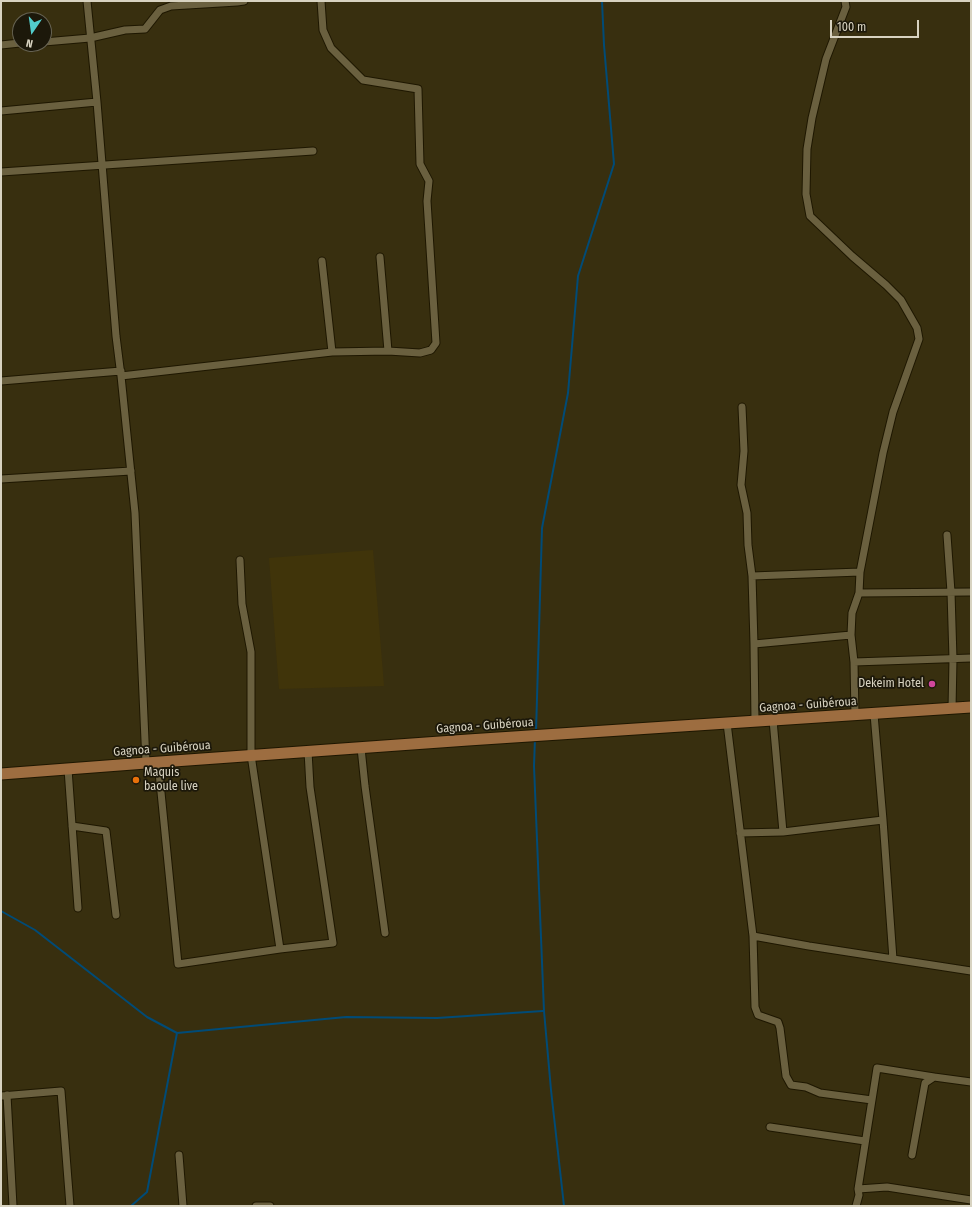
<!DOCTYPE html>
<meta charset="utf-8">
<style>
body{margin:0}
#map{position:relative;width:972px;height:1207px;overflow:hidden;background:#382f0f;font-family:"Fira Sans Condensed",sans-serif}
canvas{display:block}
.frame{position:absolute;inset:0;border:2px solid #d8d3c1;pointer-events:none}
.north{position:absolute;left:12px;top:12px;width:40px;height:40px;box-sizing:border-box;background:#1c180a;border:1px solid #676353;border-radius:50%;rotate:193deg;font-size:11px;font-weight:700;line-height:16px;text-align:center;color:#d8d3c1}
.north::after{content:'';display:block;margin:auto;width:14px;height:18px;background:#52cdcc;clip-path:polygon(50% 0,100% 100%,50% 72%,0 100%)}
.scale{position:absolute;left:830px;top:20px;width:89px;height:18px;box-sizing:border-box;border:2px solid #d8d3c1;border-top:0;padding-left:5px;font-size:12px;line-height:14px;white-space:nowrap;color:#d8d3c1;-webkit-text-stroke:3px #1c180a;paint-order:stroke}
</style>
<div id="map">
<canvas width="972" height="1207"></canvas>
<div class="frame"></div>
<div class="north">N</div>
<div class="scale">100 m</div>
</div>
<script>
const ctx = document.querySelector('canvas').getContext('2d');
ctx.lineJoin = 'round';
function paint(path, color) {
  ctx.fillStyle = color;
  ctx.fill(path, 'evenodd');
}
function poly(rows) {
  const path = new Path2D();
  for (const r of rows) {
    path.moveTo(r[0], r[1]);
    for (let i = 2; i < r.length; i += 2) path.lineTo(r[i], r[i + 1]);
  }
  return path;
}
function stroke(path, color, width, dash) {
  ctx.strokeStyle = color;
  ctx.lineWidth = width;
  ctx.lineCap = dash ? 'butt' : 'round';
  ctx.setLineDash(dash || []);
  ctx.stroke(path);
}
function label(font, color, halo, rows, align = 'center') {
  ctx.font = font + ' "Fira Sans Condensed",sans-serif';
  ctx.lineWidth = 3.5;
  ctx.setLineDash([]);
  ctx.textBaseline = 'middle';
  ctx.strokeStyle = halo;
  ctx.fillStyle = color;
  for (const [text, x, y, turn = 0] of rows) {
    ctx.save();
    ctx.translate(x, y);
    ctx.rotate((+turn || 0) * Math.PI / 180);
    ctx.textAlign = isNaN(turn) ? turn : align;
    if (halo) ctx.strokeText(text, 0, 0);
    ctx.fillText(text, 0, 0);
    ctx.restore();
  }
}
const built = poly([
 [373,550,384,686,279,689,269,558]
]);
const stream = poly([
 [536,732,542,528,568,393,578,276,614,164,604,45,602,1],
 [535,738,534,766,544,1011,551,1090,564,1206],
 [1,911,35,930,147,1017,177,1033],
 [131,1206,147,1192,177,1033,346,1017,437,1018,543,1011]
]);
const street = poly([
 [87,1,97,102,116,336,121,376,135,513,146,763],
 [845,1,846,7,826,59,812,118,807,149,806,194,810,216,852,256,886,285,901,300,917,328,919,339,893,412,883,453,860,572,859,593,852,613,851,635,854,662,855,715],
 [44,42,90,38,125,30,145,29,160,10,171,6,237,2,244,1],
 [1,45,20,43],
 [1,111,97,102],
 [1,172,313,151],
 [380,257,388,351],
 [322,261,332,352],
 [121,376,332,352,388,351,420,353,431,350,436,343,427,201,429,181,420,164,418,89,363,80,331,48,323,30,321,1],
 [1,381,121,371],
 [742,407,744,451,741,485,747,513,748,545,752,576,754,644,755,721],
 [1,479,131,471],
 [947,535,951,592,953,659,952,709],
 [240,560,242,604,251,652,251,755,280,949,333,943,310,787,308,751],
 [752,576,860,572],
 [859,593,971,592],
 [754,644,851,635],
 [854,662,971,658],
 [874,714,883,820,893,959],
 [773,720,783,832],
 [727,723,753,936,755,1007,758,1015,778,1022,780,1028,786,1076,791,1085,806,1087,820,1093,872,1100],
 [361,748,365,786,385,933],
 [158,762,178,964,280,949],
 [68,769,78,908],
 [72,826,106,831,116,915],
 [740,833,783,832,883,820],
 [753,936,809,946,971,971],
 [7,1095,13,1206],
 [1,1096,61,1091,70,1206],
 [770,1127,865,1141],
 [179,1155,183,1206],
 [912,1155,925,1083,934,1077,971,1082],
 [858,1189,887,1187,971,1200],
 [256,1206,270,1206],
 [856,1206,859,1195,858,1189,877,1068,934,1077]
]);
const primary = poly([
 [1,774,146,763,468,740,971,707]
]);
const markers = [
 [932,684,4,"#d1479c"],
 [136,780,4,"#e8710a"]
];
const poiNames = [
 ["Dekeim Hotel",924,684],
 ["Maquis",144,773,"left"],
 ["baoule live",144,787,"left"]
];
const streetNames = [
 ["Gagnoa - Guibéroua",808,705,-4],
 ["Gagnoa - Guibéroua",485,726,-4],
 ["Gagnoa - Guibéroua",162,749,-4]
];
paint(built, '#40340a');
stroke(stream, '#004b77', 2);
stroke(street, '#1e1701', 9);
stroke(primary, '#1e1701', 13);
stroke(street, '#6a603f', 7);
stroke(primary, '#9d6d40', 11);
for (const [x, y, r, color] of markers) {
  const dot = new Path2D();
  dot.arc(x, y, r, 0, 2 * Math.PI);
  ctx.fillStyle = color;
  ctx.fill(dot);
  stroke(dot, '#1c180a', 1.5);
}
label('12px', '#d8d3c1', '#1c180a', poiNames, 'right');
label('12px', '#d8d3c1', '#1c180a', streetNames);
</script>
